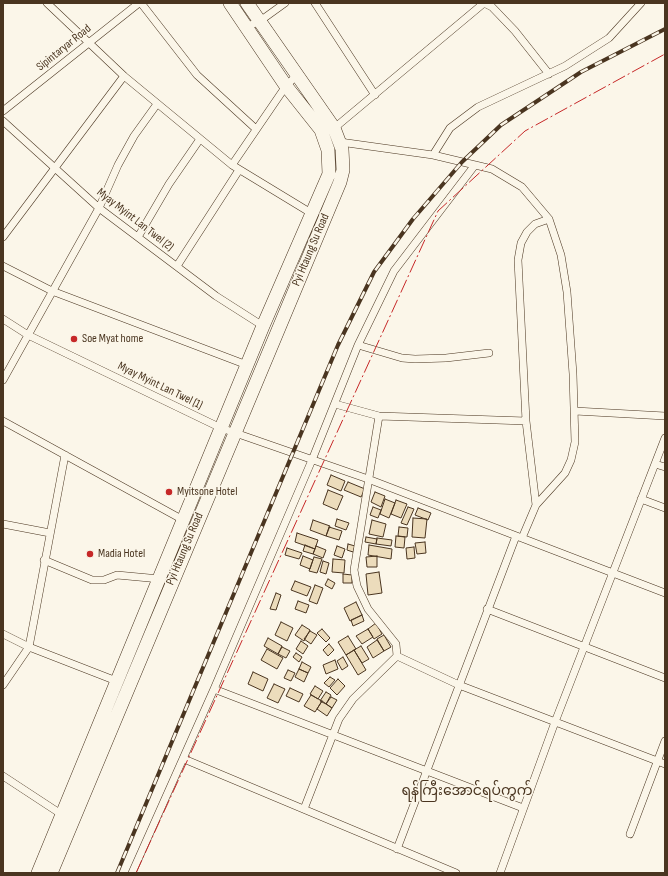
<!DOCTYPE html>
<meta charset="utf-8">
<style>
body{margin:0}
#map{position:relative;width:668px;height:876px;overflow:hidden;background:#fbf6e9;font-family:"Sofia Sans Condensed",sans-serif}
canvas{display:block}
.frame{position:absolute;inset:0;border:4px solid #4a3520;pointer-events:none}
</style>
<div id="map">
<canvas width="668" height="876"></canvas>
<div class="frame"></div>
</div>
<script>
const ctx = document.querySelector('canvas').getContext('2d');
ctx.lineJoin = 'round';
function paint(path, color) {
  ctx.fillStyle = color;
  ctx.fill(path, 'evenodd');
}
function poly(rows) {
  const path = new Path2D();
  for (const r of rows) {
    path.moveTo(r[0], r[1]);
    for (let i = 2; i < r.length; i += 2) path.lineTo(r[i], r[i + 1]);
  }
  return path;
}
function stroke(path, color, width, dash) {
  ctx.strokeStyle = color;
  ctx.lineWidth = width;
  ctx.lineCap = dash ? 'butt' : 'round';
  ctx.setLineDash(dash || []);
  ctx.stroke(path);
}
function label(font, color, halo, rows, align = 'center') {
  ctx.font = font + ' "Sofia Sans Condensed","Noto Sans Myanmar",sans-serif';
  ctx.lineWidth = 3;
  ctx.setLineDash([]);
  ctx.textBaseline = 'middle';
  ctx.strokeStyle = halo;
  ctx.fillStyle = color;
  for (const [text, x, y, turn = 0] of rows) {
    ctx.save();
    ctx.translate(x, y);
    ctx.rotate((+turn || 0) * Math.PI / 180);
    ctx.textAlign = isNaN(turn) ? turn : align;
    if (halo) ctx.strokeText(text, 0, 0);
    ctx.fillText(text, 0, 0);
    ctx.restore();
  }
}
const building = poly([
 [331,475,345,481,341,491,327,485,331,475],
 [348,482,365,489,361,497,344,490,348,482],
 [328,490,343,496,337,510,323,504,328,490],
 [375,492,385,496,381,507,371,502,375,492],
 [385,499,395,503,389,518,380,514,385,499],
 [396,500,407,504,401,518,391,514,396,500],
 [373,507,381,510,378,518,370,515,373,507],
 [408,507,414,509,407,525,401,523,408,507],
 [418,508,431,513,428,520,415,515,418,508],
 [413,518,427,519,425,538,412,537,413,518],
 [337,519,349,523,346,530,335,526,337,519],
 [313,520,330,526,326,536,310,530,313,520],
 [372,520,386,524,383,537,369,534,372,520],
 [329,527,342,531,339,540,326,536,329,527],
 [399,527,408,528,407,537,398,536,399,527],
 [297,533,318,540,315,549,295,542,297,533],
 [396,536,405,537,404,548,395,547,396,536],
 [366,537,377,539,376,544,365,542,366,537],
 [377,538,392,540,391,546,376,544,377,538],
 [425,542,426,553,417,554,415,543,425,542],
 [348,544,355,546,353,552,347,550,348,544],
 [305,545,315,549,313,554,303,551,305,545],
 [369,545,392,549,391,559,368,555,369,545],
 [316,546,326,550,323,558,313,554,316,546],
 [337,546,345,549,342,558,334,555,337,546],
 [414,547,415,558,407,559,406,548,414,547],
 [287,548,302,553,299,559,285,555,287,548],
 [303,556,313,560,310,569,300,565,303,556],
 [377,556,377,567,367,567,366,557,377,556],
 [314,557,322,559,317,573,309,571,314,557],
 [333,559,345,560,344,573,332,572,333,559],
 [323,561,329,563,326,574,320,572,323,561],
 [379,572,382,593,368,595,366,574,379,572],
 [343,574,352,575,352,583,343,583,343,574],
 [328,579,335,583,332,589,325,585,328,579],
 [295,581,311,587,307,596,291,590,295,581],
 [315,585,323,588,317,604,309,601,315,585],
 [276,593,281,595,276,610,270,609,276,593],
 [298,601,309,605,306,613,295,609,298,601],
 [356,602,362,615,350,621,344,608,356,602],
 [362,615,364,621,353,626,351,620,362,615],
 [281,622,293,628,287,641,275,635,281,622],
 [376,623,382,634,374,639,368,629,376,623],
 [302,625,310,630,304,641,295,635,302,625],
 [322,629,330,638,326,642,317,633,322,629],
 [368,629,373,637,362,644,356,636,368,629],
 [310,631,317,635,311,644,304,639,310,631],
 [384,635,391,647,384,651,377,639,384,635],
 [348,636,356,649,346,655,338,642,348,636],
 [268,638,282,646,278,654,264,646,268,638],
 [377,640,384,651,373,658,367,647,377,640],
 [301,641,308,646,303,654,296,649,301,641],
 [329,644,334,650,328,656,323,650,329,644],
 [361,646,369,659,362,663,354,650,361,646],
 [282,647,290,651,286,658,278,654,282,647],
 [267,649,283,658,277,669,261,660,267,649],
 [354,650,366,670,358,675,346,655,354,650],
 [296,653,302,657,299,662,293,657,296,653],
 [343,657,348,666,342,670,337,661,343,657],
 [335,660,338,669,326,674,323,665,335,660],
 [302,662,311,667,308,673,299,669,302,662],
 [299,669,308,673,304,682,295,677,299,669],
 [288,670,295,673,291,681,284,678,288,670],
 [253,672,268,679,263,691,248,684,253,672],
 [330,677,335,680,329,687,324,683,330,677],
 [338,679,345,686,337,695,330,688,338,679],
 [274,684,285,689,278,703,267,698,274,684],
 [315,686,323,691,318,699,310,694,315,686],
 [290,688,303,694,299,702,286,696,290,688],
 [326,692,331,695,326,704,320,701,326,692],
 [311,695,322,701,315,712,304,706,311,695],
 [331,697,337,700,332,708,326,704,331,697],
 [322,701,332,708,327,716,317,709,322,701]
]);
const street = poly([
 [47,3,124,76,232,165,311,213],
 [141,3,197,75,256,129],
 [315,3,375,95],
 [246,27,260,21,285,3],
 [3,111,139,3],
 [3,121,99,208,216,296,263,326],
 [332,130,484,3,492,7,515,31,549,74],
 [340,142,433,155,492,169,522,187,549,219,561,255,567,292,573,374,575,442,571,460,565,473,536,505,522,538],
 [433,155,450,128,478,107,565,66,609,38,641,3],
 [232,165,286,86,297,75],
 [3,237,124,76],
 [138,237,169,184,200,139],
 [3,266,52,291,247,365],
 [177,266,239,170],
 [3,319,28,335,221,428,368,479,665,593],
 [358,345,402,358,415,359,446,358,489,353],
 [3,380,99,208,118,165,134,136,157,104],
 [335,404,379,416,526,421],
 [575,411,665,416],
 [379,416,354,570,357,586,368,609,396,644,397,656,459,685,665,764],
 [3,421,185,521],
 [655,464,665,467],
 [641,499,665,508],
 [536,505,526,421,518,260,521,243,527,232,535,224,549,219],
 [3,524,50,533],
 [44,560,92,580,104,580,117,575,160,579],
 [487,609,665,678],
 [3,634,29,647,119,682],
 [3,685,29,647,65,455],
 [214,689,523,808],
 [184,759,456,873],
 [3,776,64,816],
 [304,809,339,719,353,699,397,656],
 [630,834,665,741],
 [397,849,516,536],
 [132,873,214,689,312,460,358,345,394,271,475,165],
 [500,873,555,722,665,438]
]);
const highway = poly([
 [38,873,263,326,329,174,328,150,321,130,286,86,230,3],
 [51,873,340,182,343,170,342,149,334,128,247,3]
]);
const rail = poly([
 [117,873,338,345,374,272,413,219,462,162,501,125,581,72,665,29]
]);
const power = poly([
 [136,873,438,211,525,131,665,54]
]);
const markers = [
 [74,339,4,"#c62828"],
 [169,492,4,"#c62828"],
 [90,554,4,"#c62828"]
];
const streetNames = [
 ["Sipintaryar Road",64,48,-39],
 ["Myay Myint Lan Twel (2)",135,220,38],
 ["Pyi Htaung Su Road",311,250,-67],
 ["Myay Myint Lan Twel (1)",160,386,26],
 ["Pyi Htaung Su Road",185,549,-67]
];
const poiNames = [
 ["Soe Myat home",82,339],
 ["Myitsone Hotel",177,492],
 ["Madia Hotel",98,554]
];
const quarterNames = [
 ["ရန်ကြီးအောင်ရပ်ကွက်",467,791]
];
paint(building, '#ecdcbc');
stroke(building, '#4a3520', 1);
stroke(street, '#4a3520', 8);
stroke(highway, '#4a3520', 14);
stroke(street, '#fbf6e9', 7);
stroke(highway, '#fbf6e9', 13);
stroke(rail, '#4a3520', 4);
stroke(rail, '#fbf6e9', 2.5, [8]);
stroke(power, '#c62828', 1, [14, 3, 2, 3]);
for (const [x, y, r, color] of markers) {
  const dot = new Path2D();
  dot.arc(x, y, r, 0, 2 * Math.PI);
  ctx.fillStyle = color;
  ctx.fill(dot);
  stroke(dot, '#fbf6e9', 1.5);
}
label('12px', '#4a3520', '#fbf6e9', streetNames);
label('12px', '#4a3520', '#fbf6e9', poiNames, 'left');
label('14px', '#4a3520', '#fbf6e9', quarterNames);
</script>
